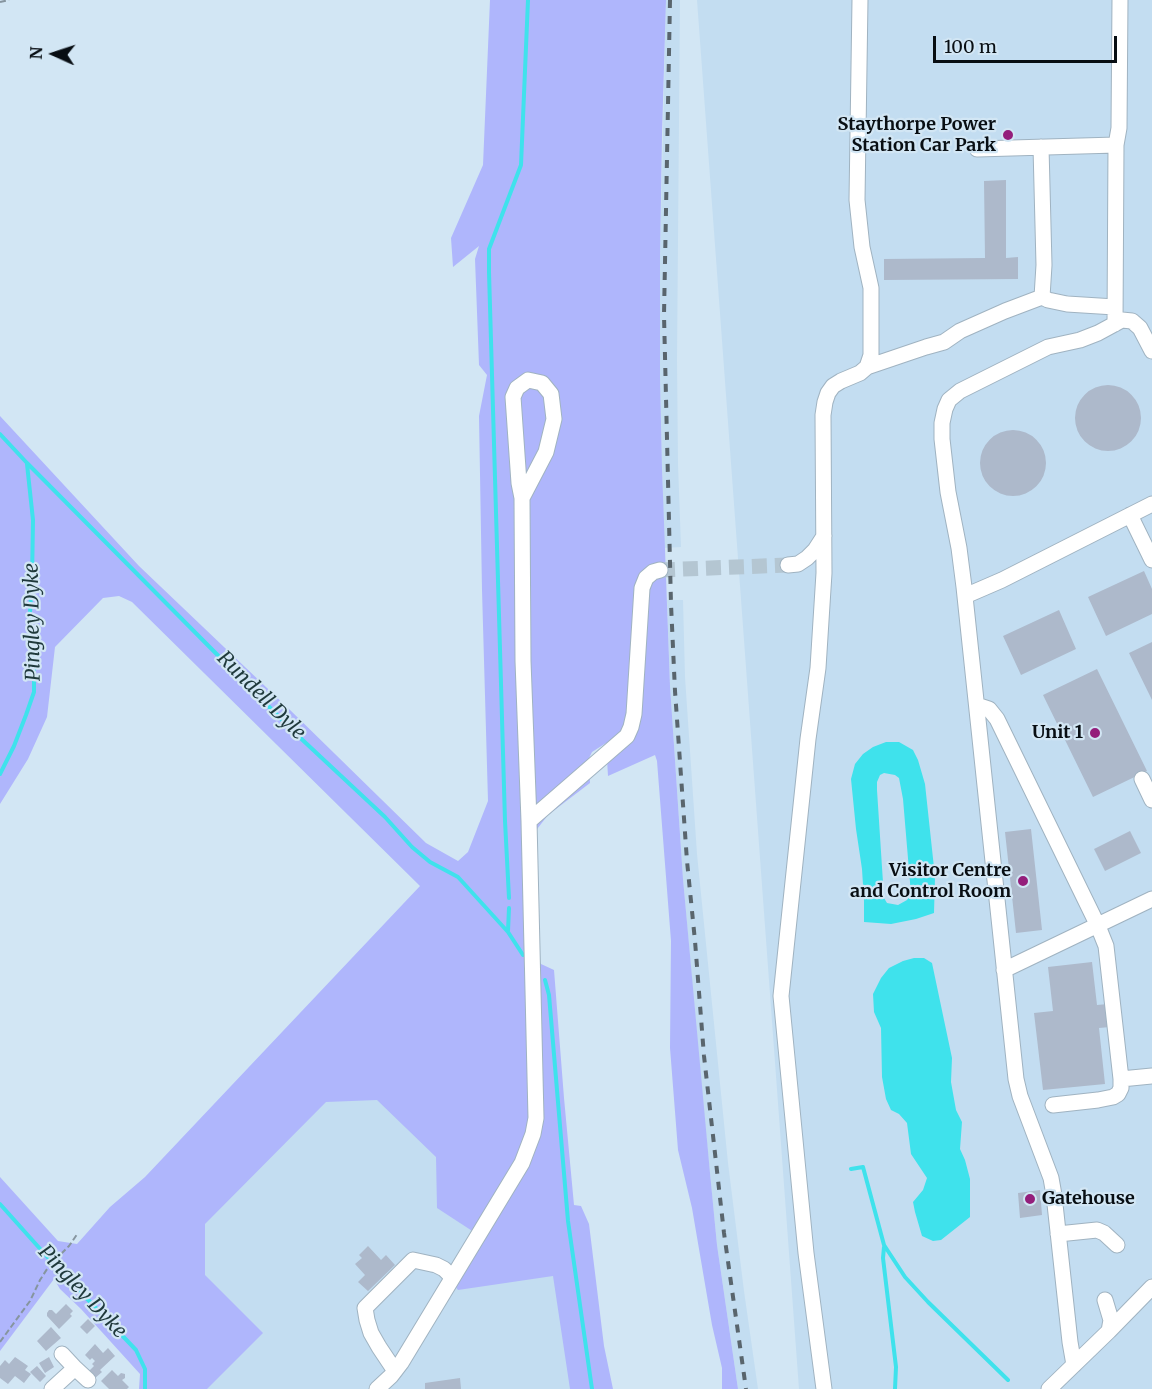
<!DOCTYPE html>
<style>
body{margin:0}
#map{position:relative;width:1152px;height:1389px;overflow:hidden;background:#d2e6f4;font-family:Merriweather,serif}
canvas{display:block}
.north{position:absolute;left:24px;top:24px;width:60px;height:60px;-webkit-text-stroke:4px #d2e6f4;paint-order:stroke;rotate:273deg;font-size:16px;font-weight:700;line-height:24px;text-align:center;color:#080e13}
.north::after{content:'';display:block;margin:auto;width:21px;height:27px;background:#080e13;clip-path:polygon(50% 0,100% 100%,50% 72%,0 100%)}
.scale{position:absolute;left:933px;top:36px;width:184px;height:27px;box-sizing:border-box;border:3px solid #080e13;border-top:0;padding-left:8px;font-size:18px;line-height:21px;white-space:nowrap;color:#080e13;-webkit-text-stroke:4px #d2e6f4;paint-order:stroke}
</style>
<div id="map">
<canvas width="1152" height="1389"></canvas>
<div class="north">N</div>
<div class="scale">100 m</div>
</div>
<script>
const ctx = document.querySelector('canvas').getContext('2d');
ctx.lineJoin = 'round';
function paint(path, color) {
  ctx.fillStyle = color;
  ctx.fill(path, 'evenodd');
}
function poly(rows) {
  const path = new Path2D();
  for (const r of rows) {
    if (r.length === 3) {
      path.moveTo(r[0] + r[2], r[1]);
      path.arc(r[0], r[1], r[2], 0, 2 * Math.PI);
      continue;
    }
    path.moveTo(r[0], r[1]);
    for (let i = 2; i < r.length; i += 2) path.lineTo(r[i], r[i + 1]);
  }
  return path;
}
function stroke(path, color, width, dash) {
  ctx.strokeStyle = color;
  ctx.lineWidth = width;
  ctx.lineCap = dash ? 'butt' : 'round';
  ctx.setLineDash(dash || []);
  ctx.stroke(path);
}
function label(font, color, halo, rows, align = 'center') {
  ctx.font = font + ' Merriweather,serif';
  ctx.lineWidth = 4.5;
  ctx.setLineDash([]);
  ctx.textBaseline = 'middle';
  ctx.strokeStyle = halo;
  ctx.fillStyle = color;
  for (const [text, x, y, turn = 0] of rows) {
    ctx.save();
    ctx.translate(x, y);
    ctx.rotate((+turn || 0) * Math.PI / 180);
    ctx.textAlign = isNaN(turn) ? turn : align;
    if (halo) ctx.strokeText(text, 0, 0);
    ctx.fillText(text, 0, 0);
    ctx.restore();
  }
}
const built = poly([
 [666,0,680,0,677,359,678,464,681,547,664,548,660,376,660,260],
 [697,0,1152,0,1152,1389,799,1389],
 [667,600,683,600,685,677,697,854,728,1163,744,1291,758,1389,738,1389,717,1245,701,1083,683,879,670,686],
 [352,1004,575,1228,600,1389,161,1389,194,1158]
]);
const green = poly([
 [490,0,666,0,662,134,660,260,660,376,662,468,670,686,683,879,710,1173,717,1245,738,1389,722,1389,722,1368,712,1325,692,1208,678,1150,670,1048,671,941,657,761,655,755,608,776,606,743,592,752,589,758,590,783,548,815,534,833,538,959,541,964,554,970,564,1098,574,1205,581,1206,589,1224,604,1346,613,1389,570,1389,553,1276,458,1290,455,1286,483,1238,437,1208,436,1157,377,1100,326,1102,205,1224,205,1275,263,1333,207,1389,139,1389,140,1374,81,1309,60,1289,54,1279,0,1351,0,1177,58,1241,77,1244,110,1207,145,1177,420,886,132,602,119,596,103,598,55,647,47,717,28,759,0,804,0,416,139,566,288,708,426,843,458,861,468,852,488,801,482,590,479,416,487,375,479,365,475,259,479,246,453,267,451,238,483,165]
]);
const water = poly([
 [886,742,899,742,913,750,918,760,925,784,935,877,934,913,916,919,891,924,864,922,864,901,862,869,856,829,851,779,855,764,863,754,873,747],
 [884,773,895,775,899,778,903,799,911,894,907,900,898,905,887,903,884,898,877,790,877,782,880,775],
 [914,958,924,958,932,963,952,1058,951,1082,956,1110,962,1122,960,1149,965,1160,970,1179,970,1217,941,1240,933,1241,922,1236,915,1212,913,1202,923,1190,927,1178,911,1154,907,1123,899,1114,891,1110,886,1099,882,1077,881,1028,874,1012,873,994,881,978,889,968,903,961]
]);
const stream = poly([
 [0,434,27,463,294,732,385,817,412,847,430,862,458,877,508,932,523,955],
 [0,774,14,746,26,715,34,692,34,665,29,628,32,580,33,520,27,464],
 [509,898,505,821,489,272,489,249,521,165,528,0],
 [508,931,509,908],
 [545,980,549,995,568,1221,592,1389],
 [851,1169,863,1167,884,1245,905,1277,928,1302,1008,1380],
 [0,1204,51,1261,136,1350,145,1369,145,1389],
 [884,1247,883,1258,896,1367,895,1389]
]);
const building = poly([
 [1006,180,1006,258,1018,257,1018,279,884,280,884,259,985,258,984,181],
 [1108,418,33],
 [1013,463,33],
 [1144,571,1152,589,1152,614,1106,636,1088,597],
 [1059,610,1076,649,1021,675,1003,636],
 [1152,642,1152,700,1129,653],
 [1097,669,1147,771,1093,797,1043,695],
 [1031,829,1042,930,1016,933,1005,832],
 [1130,831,1141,853,1105,871,1094,849],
 [1092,962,1097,1005,1108,1004,1110,1027,1099,1028,1105,1084,1043,1090,1034,1013,1053,1011,1048,967],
 [1040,1190,1042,1215,1020,1218,1018,1193],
 [368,1246,381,1260,386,1255,395,1265,368,1291,358,1282,365,1275,355,1264,362,1258,359,1255],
 [66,1304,73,1311,70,1314,72,1316,59,1329,47,1316,47,1313,49,1310,52,1310,56,1314],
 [88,1319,95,1326,87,1334,80,1327],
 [51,1327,61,1338,46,1351,37,1341],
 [95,1344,103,1353,108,1348,115,1356,100,1370,102,1372,94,1379,87,1373,94,1366,92,1364,95,1361,92,1358,90,1360,85,1355],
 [15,1357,28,1366,25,1370,31,1374,24,1383,15,1376,8,1384,0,1378,0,1366,5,1360,9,1364],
 [49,1357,54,1367,45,1373,39,1363],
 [37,1366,46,1376,40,1382,30,1372],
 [112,1370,118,1376,121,1373,125,1374,125,1378,122,1380,129,1387,127,1389,109,1389,101,1381],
 [460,1378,461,1389,425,1389,425,1383]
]);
const minorTunnel = poly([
 [660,570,788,565]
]);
const path = poly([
 [0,2,9,0],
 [0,1342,30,1301,40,1280,49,1266,69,1246,78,1233]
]);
const minor = poly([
 [1041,147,1044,265,1042,297],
 [977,149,1116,145],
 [1115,324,1116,145,1119,128,1120,0],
 [867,367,926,347,944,342,960,331,1005,311,1042,297,1048,300,1067,304,1115,307],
 [1130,515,1152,560],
 [788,565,798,564,807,558,815,550,824,536],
 [965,596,1002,580,1152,504],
 [977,705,989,709,997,719,1098,926,1106,946,1121,1079,1121,1088,1118,1094,1113,1097,1098,1100,1053,1105],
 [1142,779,1152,800],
 [529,821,627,736,631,727,634,714,642,588,646,578,653,572,660,570],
 [1004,970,1152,899],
 [1121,1079,1152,1076],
 [1058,1234,1097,1230,1104,1233,1117,1245],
 [1109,1331,1152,1287],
 [1074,1365,1070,1342,1054,1195,1051,1178,1020,1096,1016,1079,964,587,959,548,948,492,942,439,942,423,945,409,949,400,960,391,1048,347,1080,340,1098,333,1122,320,1132,321,1140,328,1152,351],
 [75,1368,88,1380],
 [395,1371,379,1347,371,1333,367,1320,365,1308,413,1260,436,1265,444,1269,452,1277],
 [52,1389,75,1368,62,1354],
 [377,1389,391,1376,401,1363,522,1163,533,1134,536,1118,529,821,523,661,522,498,519,483,513,397,517,388,528,380,542,383,551,394,554,419,546,452,522,498],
 [824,1389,806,1253,781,996,808,739,818,668,824,573,823,415,825,402,828,393,833,386,841,381,860,373,867,367,871,355,871,288,862,247,857,200,860,0],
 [1049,1389,1109,1331,1111,1320,1105,1300]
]);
const rail = poly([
 [670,0,664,315,671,604,675,691,687,861,695,941,704,1056,724,1233,746,1389]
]);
const markers = [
 [1008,135,6,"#941e7b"],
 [1095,733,6,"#941e7b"],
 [1023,881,6,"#941e7b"],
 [1030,1199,6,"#941e7b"]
];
const poiNames = [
 ["Staythorpe Power",996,125],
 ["Station Car Park",996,146],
 ["Unit 1",1083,733],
 ["Visitor Centre",1011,871],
 ["and Control Room",1011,892],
 ["Gatehouse",1042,1199,"left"]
];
const waterNames = [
 ["Pingley Dyke",33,622,-91],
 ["Rundell Dyle",261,696,45],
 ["Pingley Dyke",82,1292,47]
];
paint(built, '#c3ddf1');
paint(green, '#afb6fc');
paint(water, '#3fe2ec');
stroke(stream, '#3fe2ec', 4);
paint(building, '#adb9cb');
stroke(minorTunnel, '#b4c6d2', 15, [15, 8]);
stroke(minor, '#a0b3c1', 17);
stroke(path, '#86959f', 2, [6, 3]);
stroke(minor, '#fff', 15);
stroke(rail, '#59656d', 4, [8, 8]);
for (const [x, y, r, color] of markers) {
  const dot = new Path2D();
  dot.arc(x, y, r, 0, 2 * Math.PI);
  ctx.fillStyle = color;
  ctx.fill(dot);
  stroke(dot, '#d2e6f4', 2);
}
label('bold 18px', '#080e13', '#d2e6f4', poiNames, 'right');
label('italic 20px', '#1f393b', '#d2e6f4', waterNames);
</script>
